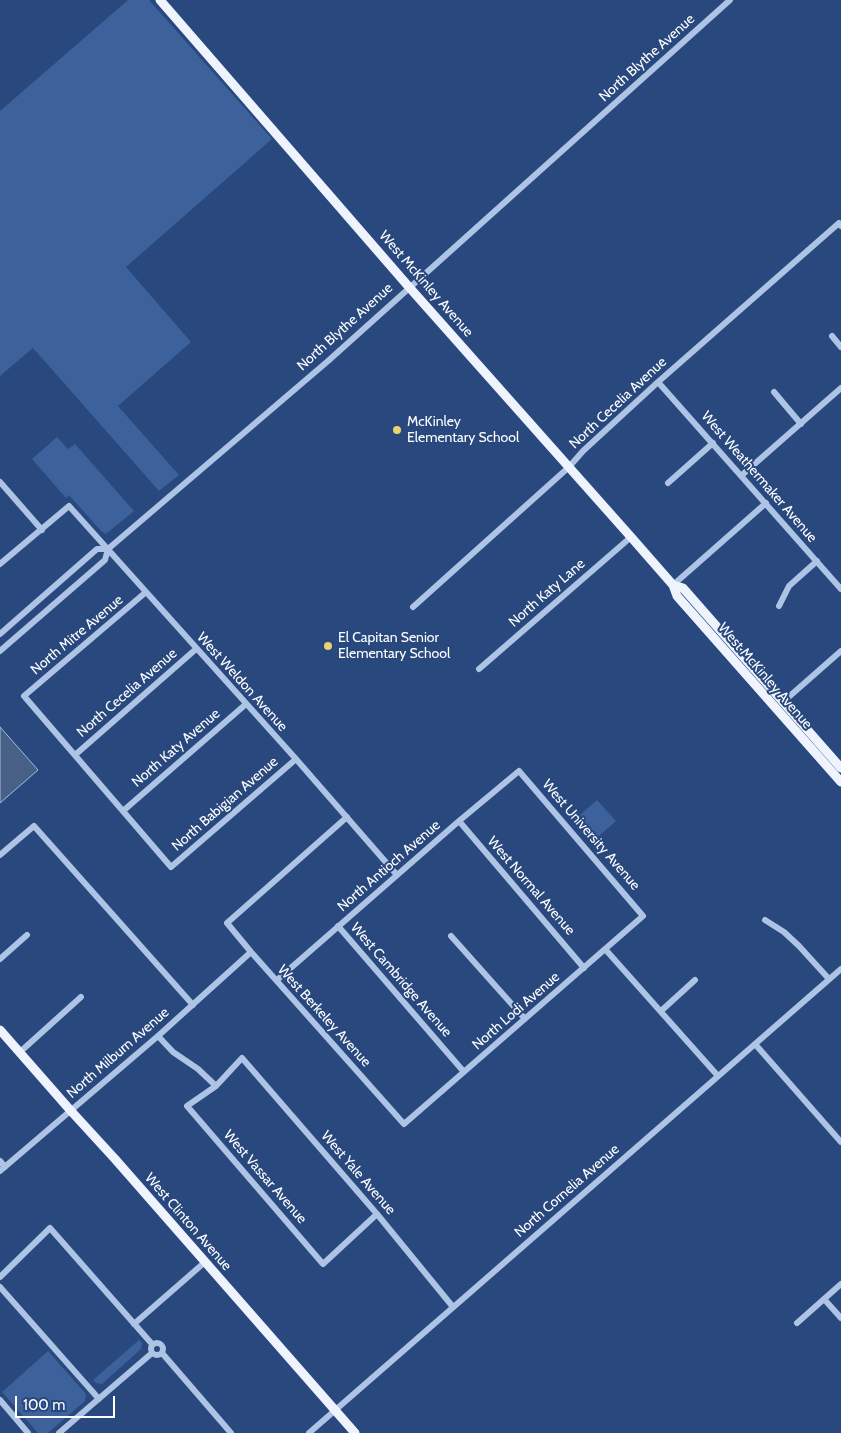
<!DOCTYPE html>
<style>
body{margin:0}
#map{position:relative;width:841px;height:1433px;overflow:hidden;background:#28487e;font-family:Cabin,sans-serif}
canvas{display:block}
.scale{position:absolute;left:15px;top:1396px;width:100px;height:22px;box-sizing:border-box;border:2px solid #fff;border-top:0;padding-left:6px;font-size:15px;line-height:18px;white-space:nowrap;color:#fff;-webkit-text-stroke:4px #28487e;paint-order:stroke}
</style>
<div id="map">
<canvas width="841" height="1433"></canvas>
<div class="scale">100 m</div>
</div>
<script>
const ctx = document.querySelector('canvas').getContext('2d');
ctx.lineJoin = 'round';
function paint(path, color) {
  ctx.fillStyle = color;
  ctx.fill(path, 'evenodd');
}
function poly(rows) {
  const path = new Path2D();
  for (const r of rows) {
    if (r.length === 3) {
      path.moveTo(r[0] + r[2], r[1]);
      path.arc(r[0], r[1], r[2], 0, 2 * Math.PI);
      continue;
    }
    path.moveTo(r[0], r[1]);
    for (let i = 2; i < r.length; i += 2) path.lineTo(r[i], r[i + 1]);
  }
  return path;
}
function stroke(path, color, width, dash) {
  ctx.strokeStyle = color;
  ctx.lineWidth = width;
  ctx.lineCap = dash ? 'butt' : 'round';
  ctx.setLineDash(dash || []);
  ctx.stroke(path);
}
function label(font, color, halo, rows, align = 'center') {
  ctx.font = font + ' Cabin,sans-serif';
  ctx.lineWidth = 4;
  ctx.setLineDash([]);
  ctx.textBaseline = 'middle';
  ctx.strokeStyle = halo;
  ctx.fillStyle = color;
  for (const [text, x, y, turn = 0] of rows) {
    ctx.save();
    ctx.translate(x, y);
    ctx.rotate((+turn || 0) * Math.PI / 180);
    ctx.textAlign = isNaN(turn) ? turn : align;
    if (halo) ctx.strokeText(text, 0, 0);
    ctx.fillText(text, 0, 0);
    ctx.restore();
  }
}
const green = poly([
 [128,0,149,0,272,139,126,267,191,342,118,406,179,475,159,491,33,348,0,376,0,111],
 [57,437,68,449,75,444,134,511,106,534,101,531,69,495,66,498,32,459],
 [597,800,616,821,591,843,573,821],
 [139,1340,142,1343,141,1349,102,1384,96,1383,93,1380],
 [48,1351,86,1394,85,1401,48,1433,38,1433,2,1392]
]);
const water = poly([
 [0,727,38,770,0,803,0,727]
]);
const minor = poly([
 [832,336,841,347],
 [658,382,841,589],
 [774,392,801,424],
 [742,475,841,388],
 [0,482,42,530],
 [668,483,713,443],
 [0,564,69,506,296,759,397,875],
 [673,585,766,503],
 [146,592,24,696,171,867,296,759],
 [779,606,789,586,817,561],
 [413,607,569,467,583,451,658,382,839,223,841,226],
 [0,634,97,549,108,549],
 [0,651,105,560,108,549,328,361,730,0],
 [479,669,631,537],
 [783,702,841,651],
 [75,755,196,649],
 [123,811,246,704],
 [459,821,584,968],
 [0,855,34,826,193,1005],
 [765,920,784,932,799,946,829,979],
 [338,926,464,1072],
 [451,936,525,1019],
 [605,949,718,1076],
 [0,959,27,935],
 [277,980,459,821,519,771,643,916,404,1124,251,952,227,923,347,817],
 [661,1011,695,980],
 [158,1036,173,1052,198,1069,216,1086],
 [755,1044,841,1142],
 [20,1052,81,997],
 [0,1161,5,1167],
 [0,1171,158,1036,251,952],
 [377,1214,323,1264,187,1106,216,1086,242,1058,377,1214,453,1307],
 [0,1277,50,1228,152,1344],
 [0,1287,99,1399],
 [824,1299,841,1318],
 [797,1323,841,1284],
 [134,1324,205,1262],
 [157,1349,6],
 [162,1353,231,1433],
 [0,1400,28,1433],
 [59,1433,152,1353],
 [309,1433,841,969]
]);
const major = poly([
 [160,0,409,287,631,537,673,585,677,596,841,782],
 [673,585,683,588,841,768],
 [0,1030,71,1111,115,1159,355,1433]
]);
const markers = [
 [397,430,5,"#ecd075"],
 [328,646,5,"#ecd075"]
];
const streetNames = [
 ["North Blythe Avenue",647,58,-42],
 ["West McKinley Avenue",426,284,49],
 ["North Blythe Avenue",345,327,-42],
 ["North Cecelia Avenue",618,403,-43],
 ["West Weathermaker Avenue",759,477,49],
 ["North Katy Lane",547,593,-41],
 ["North Mitre Avenue",77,635,-40],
 ["West McKinley Avenue",765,676,49],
 ["West Weldon Avenue",242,682,48],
 ["North Cecelia Avenue",127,693,-41],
 ["North Katy Avenue",176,748,-41],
 ["North Babigian Avenue",225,804,-41],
 ["West University Avenue",591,835,49],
 ["North Antioch Avenue",389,866,-41],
 ["West Normal Avenue",531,886,49],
 ["West Cambridge Avenue",401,980,49],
 ["North Lodi Avenue",516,1011,-41],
 ["West Berkeley Avenue",324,1016,48],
 ["North Milburn Avenue",118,1053,-41],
 ["West Yale Avenue",358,1173,49],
 ["West Vassar Avenue",265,1177,49],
 ["North Cornelia Avenue",567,1191,-41],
 ["West Clinton Avenue",188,1222,49]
];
const poiNames = [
 ["McKinley",407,422],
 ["Elementary School",407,438],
 ["El Capitan Senior",338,638],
 ["Elementary School",338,654]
];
paint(green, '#3c619b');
paint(water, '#486086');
stroke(water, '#a3bee5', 1);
stroke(minor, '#aec4e5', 6);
stroke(major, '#eef3fd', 9);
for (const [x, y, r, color] of markers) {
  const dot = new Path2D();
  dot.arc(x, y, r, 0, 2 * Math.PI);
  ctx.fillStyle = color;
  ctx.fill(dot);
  stroke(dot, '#28487e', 2);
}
label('14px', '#fff', '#28487e', streetNames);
label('14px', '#fff', '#28487e', poiNames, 'left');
</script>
